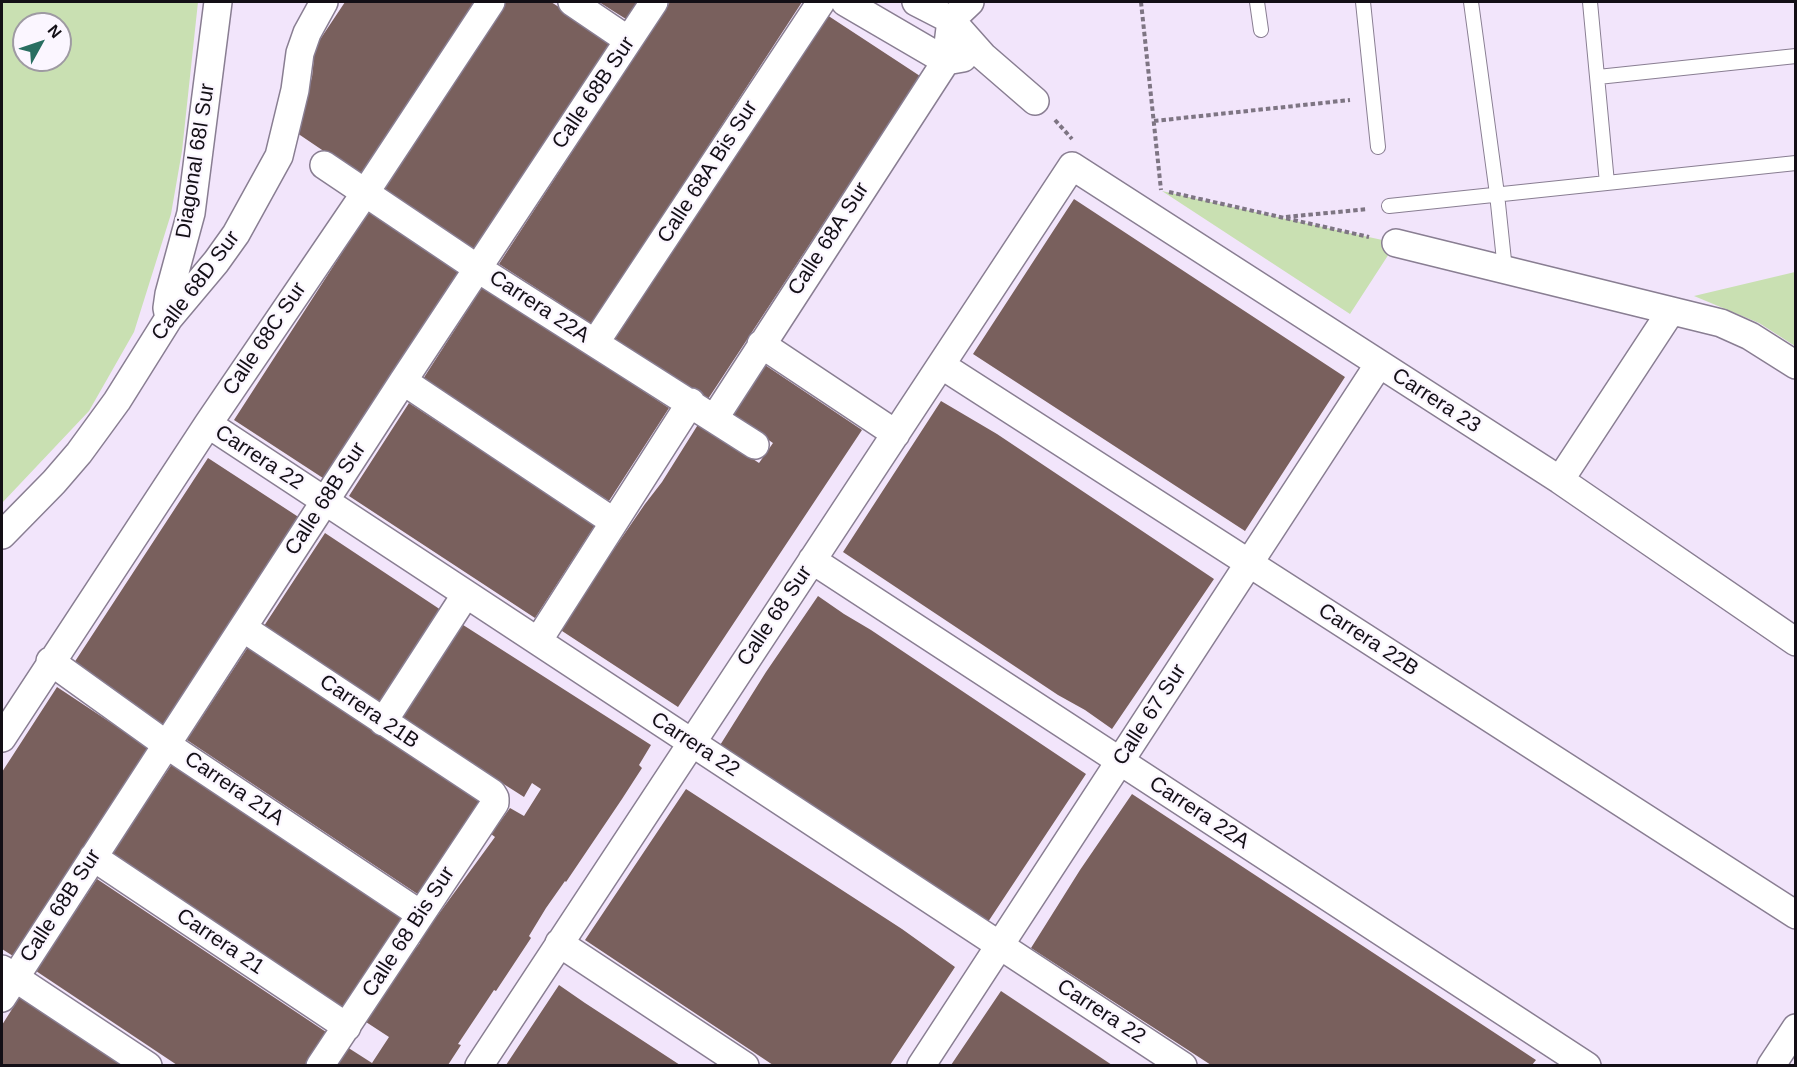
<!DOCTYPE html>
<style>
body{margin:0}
#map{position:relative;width:1797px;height:1067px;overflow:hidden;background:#f2e5fb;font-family:Arial,sans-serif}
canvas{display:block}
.frame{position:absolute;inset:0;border:3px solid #130f16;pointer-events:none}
.north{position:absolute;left:12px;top:12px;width:60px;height:60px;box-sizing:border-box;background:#fbf6ff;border:2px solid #9e9aa2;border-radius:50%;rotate:50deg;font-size:16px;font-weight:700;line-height:24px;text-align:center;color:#130f16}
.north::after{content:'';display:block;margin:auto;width:21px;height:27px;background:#296e61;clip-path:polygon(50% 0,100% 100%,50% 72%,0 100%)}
</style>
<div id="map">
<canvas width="1797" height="1067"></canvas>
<div class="frame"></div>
<div class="north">N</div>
</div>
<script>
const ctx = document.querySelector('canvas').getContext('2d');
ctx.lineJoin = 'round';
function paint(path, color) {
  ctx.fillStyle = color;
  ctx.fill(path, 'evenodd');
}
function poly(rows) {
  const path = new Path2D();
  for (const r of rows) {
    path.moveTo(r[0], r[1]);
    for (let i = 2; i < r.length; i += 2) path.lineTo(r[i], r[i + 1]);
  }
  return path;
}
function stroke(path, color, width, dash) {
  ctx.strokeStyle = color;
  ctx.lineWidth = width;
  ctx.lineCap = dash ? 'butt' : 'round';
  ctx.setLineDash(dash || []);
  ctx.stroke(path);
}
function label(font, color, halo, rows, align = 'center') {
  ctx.font = font + ' Arial,sans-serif';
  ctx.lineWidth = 4.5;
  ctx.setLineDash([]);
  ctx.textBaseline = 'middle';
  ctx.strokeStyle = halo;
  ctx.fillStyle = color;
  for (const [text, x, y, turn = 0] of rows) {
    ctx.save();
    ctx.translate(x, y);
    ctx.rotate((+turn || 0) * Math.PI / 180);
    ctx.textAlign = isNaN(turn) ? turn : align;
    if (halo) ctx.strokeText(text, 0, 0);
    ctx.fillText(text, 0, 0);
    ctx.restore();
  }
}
const green = poly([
 [2,2,198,2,182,151,171,214,134,332,89,411,2,503],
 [24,24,60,24,60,60,24,60],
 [1162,191,1282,218,1396,243,1350,314],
 [1795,272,1795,346,1759,323,1694,296]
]);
const building = poly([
 [345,2,476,2,362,177,297,133,312,77,315,47],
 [505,2,551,2,612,41,476,250,383,189],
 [599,2,642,2,629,21],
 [670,2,802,2,592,324,499,264],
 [827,15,920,76,708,399,615,339],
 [1074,199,1345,377,1245,531,973,354],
 [369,211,462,272,326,480,234,420],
 [483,286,669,408,609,501,423,379],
 [765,365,862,430,678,707,559,629,645,504,662,482,699,423,759,463,773,443,732,415],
 [941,401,997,434,1214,579,1112,729,1085,710,1058,695,843,552],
 [409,403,595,525,535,618,349,496],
 [208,458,300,518,165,727,72,666],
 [325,533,441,610,380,703,264,626],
 [818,596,844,614,871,630,1086,774,984,928,717,750,766,672],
 [460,623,651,745,639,765,642,768,622,799,566,882,565,881,546,908,529,936,531,938,496,991,494,990,458,1044,461,1045,448,1065,335,1065,347,1047,372,1063,389,1037,366,1022,401,967,420,943,418,941,436,913,438,915,495,837,491,834,510,808,524,816,541,789,532,783,524,797,400,718],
 [248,647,480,802,419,895,187,740],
 [57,687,149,748,13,956,2,949,2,772],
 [174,761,405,915,344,1008,112,853],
 [686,789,902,929,955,967,890,1065,773,1065,585,940],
 [1132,794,1536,1060,1532,1065,1211,1065,1031,948,1080,870],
 [97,879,329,1034,308,1065,177,1065,36,971],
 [559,985,585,1003,680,1065,506,1065],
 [1001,991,1112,1065,951,1065],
 [21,995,126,1065,2,1065,2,1025]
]);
const path = poly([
 [1141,2,1161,190],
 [1055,120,1072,139],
 [1154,121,1350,100],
 [1169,192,1369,237],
 [1286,217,1368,209]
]);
const service = poly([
 [1257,2,1261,30],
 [1363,2,1378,147],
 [1471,2,1497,194,1505,270],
 [1590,2,1607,183],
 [1598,77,1796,56],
 [1389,206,1796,163]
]);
const minor = poly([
 [572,2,628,40],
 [845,2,946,61,963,58],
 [916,2,951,20,983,56,1035,101],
 [951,20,970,2],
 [324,165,477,268,755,445],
 [1396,243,1721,323,1750,336,1796,365],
 [169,318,167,308,169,294,191,213,218,2],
 [595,343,821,2],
 [761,344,896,434],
 [941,365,1796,915],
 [403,381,614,522],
 [714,419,946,61,951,20],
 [208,424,1183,1066],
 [1560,480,1671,311],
 [2,535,54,482,79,453,117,401,169,318,216,262,236,234,279,156,295,90,300,53,307,33,324,2],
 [812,560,1587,1066],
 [243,628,492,793,495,798,495,803,320,1066],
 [538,641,691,402],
 [50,661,167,745,420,914],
 [383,722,466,594],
 [2,738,208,424,365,193,491,2],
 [93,857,347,1027],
 [559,943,745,1066],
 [2,969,148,1066],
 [2,998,403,381,654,2],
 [479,1066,1072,166,1560,480,1796,642],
 [921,1066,1379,364],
 [1771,1066,1796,1028]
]);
const streetNames = [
 ["Calle 68B Sur",594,93,-56],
 ["Diagonal 68I Sur",196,161,-81],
 ["Calle 68A Bis Sur",708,172,-57],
 ["Calle 68A Sur",829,239,-57],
 ["Calle 68D Sur",196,286,-53],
 ["Carrera 22A",539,307,33],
 ["Calle 68C Sur",265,339,-56],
 ["Carrera 23",1436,401,33],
 ["Carrera 22",259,458,33],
 ["Calle 68B Sur",326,499,-57],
 ["Calle 68 Sur",775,616,-56],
 ["Carrera 22B",1368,640,33],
 ["Carrera 21B",369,712,34],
 ["Calle 67 Sur",1150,715,-57],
 ["Carrera 22",695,745,33],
 ["Carrera 21A",234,789,34],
 ["Carrera 22A",1199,813,33],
 ["Calle 68B Sur",61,906,-57],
 ["Calle 68 Bis Sur",409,932,-57],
 ["Carrera 21",220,942,34],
 ["Carrera 22",1101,1012,33]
];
paint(green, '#c9e0b2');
paint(building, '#79605d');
stroke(service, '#897e92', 16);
stroke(minor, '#897e92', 30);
stroke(path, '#7e7583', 4, [4.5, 3]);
stroke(service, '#fff', 14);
stroke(minor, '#fff', 27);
label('21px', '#130f16', '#fbf6ff', streetNames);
</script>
